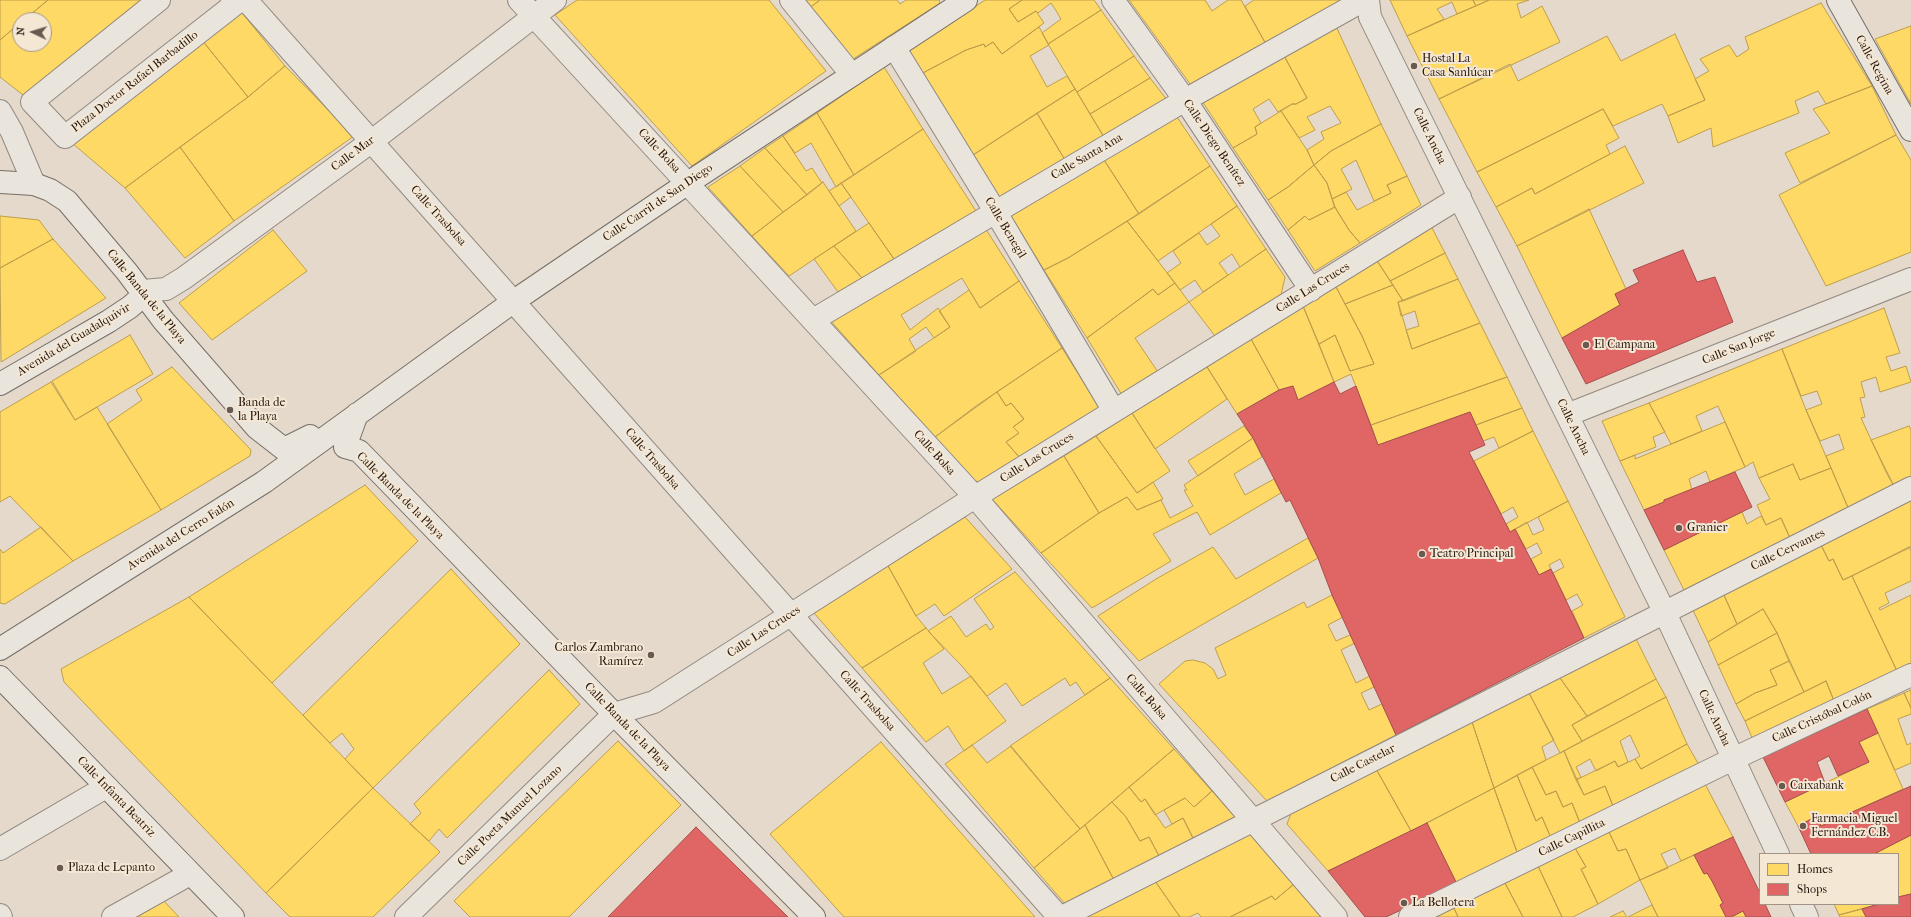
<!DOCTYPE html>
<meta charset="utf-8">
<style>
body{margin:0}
#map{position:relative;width:1911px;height:917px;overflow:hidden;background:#e4d9ca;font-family:"IM FELL French Canon",serif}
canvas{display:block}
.legend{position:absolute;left:1759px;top:853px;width:140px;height:52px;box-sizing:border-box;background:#f4e8d5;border:1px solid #a19486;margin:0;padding:5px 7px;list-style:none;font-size:12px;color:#25160f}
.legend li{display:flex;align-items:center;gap:8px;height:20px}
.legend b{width:20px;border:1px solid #a19486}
.north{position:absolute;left:12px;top:12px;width:40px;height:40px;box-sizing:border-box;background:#f4e8d5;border:1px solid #a19486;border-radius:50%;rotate:274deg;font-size:11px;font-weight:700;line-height:16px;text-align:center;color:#25160f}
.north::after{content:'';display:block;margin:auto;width:14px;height:18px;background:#685a50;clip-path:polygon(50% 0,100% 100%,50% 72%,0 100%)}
</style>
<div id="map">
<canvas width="1911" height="917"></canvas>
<ul class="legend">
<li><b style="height:11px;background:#ffd966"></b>Homes</li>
<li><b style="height:11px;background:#e06666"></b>Shops</li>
</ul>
<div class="north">N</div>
</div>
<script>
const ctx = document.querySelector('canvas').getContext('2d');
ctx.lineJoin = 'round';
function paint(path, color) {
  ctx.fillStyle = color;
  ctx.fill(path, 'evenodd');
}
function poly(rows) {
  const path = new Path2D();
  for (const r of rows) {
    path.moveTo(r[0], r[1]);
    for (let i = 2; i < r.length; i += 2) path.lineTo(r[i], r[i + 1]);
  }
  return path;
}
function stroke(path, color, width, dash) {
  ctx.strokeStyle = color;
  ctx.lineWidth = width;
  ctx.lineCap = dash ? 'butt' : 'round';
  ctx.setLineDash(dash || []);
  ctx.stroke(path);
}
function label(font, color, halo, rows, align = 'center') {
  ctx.font = font + ' "IM FELL French Canon",serif';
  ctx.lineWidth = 4;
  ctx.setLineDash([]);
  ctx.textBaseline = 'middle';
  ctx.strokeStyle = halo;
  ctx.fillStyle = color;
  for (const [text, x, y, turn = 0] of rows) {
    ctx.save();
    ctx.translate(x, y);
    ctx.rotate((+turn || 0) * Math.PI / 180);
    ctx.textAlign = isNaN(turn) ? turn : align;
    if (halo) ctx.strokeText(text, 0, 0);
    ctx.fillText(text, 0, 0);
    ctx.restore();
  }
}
const homes = poly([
 [0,0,48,0,24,20,20,20,20,23,0,40,0,0],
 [48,0,159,0,32,102,0,77,0,40,20,23,20,44,44,44,44,20,24,20,48,0],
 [577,0,769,0,826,71,692,166,555,15,577,0],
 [801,0,820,0,808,9,801,0],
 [820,0,897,0,900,4,906,0,939,0,940,3,850,61,808,9,820,0],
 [985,0,1022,0,1009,9,1018,22,1036,11,1044,23,1002,54,993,42,985,47,984,44,966,50,921,74,907,52,985,0],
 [1022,0,1094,0,1101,10,1048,44,1042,33,1061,19,1055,9,1051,3,1038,13,1036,11,1018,22,1009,9,1022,0],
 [1129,0,1205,0,1212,11,1228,0,1241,0,1267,46,1193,88,1129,0],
 [1254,0,1345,0,1267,46,1245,6,1254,0],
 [1390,0,1473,0,1476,6,1457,14,1452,2,1437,9,1444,19,1407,36,1390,0],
 [1473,0,1489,0,1476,6,1473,0],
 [1489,0,1529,0,1517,4,1521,18,1542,6,1560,42,1439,99,1407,36,1489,0],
 [1821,3,1872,86,1826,104,1818,91,1795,101,1799,113,1713,147,1711,128,1678,143,1668,116,1705,100,1695,79,1709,71,1700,59,1729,45,1737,57,1749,49,1745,37,1821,3],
 [235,4,285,66,248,97,197,34,235,4],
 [1101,10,1134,56,1077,92,1048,44,1101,10],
 [1335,24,1381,124,1331,151,1314,165,1307,150,1324,139,1321,132,1341,123,1330,106,1307,117,1315,130,1299,138,1281,111,1292,104,1296,104,1307,98,1282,52,1335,24],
 [1911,26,1911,104,1875,39,1911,26],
 [1039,27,1049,45,1030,56,1047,87,1067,76,1075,89,973,155,921,74,966,50,984,44,985,47,993,42,1002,54,1039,27],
 [197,34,248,97,125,188,65,137,197,34],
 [1675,34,1705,100,1668,116,1662,104,1613,126,1603,109,1477,172,1439,99,1510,64,1518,81,1607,36,1621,61,1675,34],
 [1282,52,1307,98,1296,104,1292,104,1278,112,1269,99,1253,109,1261,123,1255,127,1257,134,1233,148,1202,101,1282,52],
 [1134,56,1150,78,1090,114,1077,92,1134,56],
 [285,66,354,136,234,221,180,147,248,97,285,66],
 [884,67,923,129,854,175,817,113,884,67],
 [1150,78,1167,100,1104,137,1090,114,1150,78],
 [1872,86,1896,135,1800,183,1785,153,1830,133,1813,109,1872,86],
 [1075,89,1104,137,1065,160,1037,113,1075,89],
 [1603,109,1619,138,1606,145,1610,154,1535,194,1532,188,1496,207,1477,172,1603,109],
 [1281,111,1307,150,1314,165,1288,187,1268,200,1233,148,1257,134,1255,127,1281,111],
 [817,113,854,175,836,187,811,143,795,153,783,136,817,113],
 [1037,113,1065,160,1000,198,973,155,1037,113],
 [1177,117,1210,166,1139,214,1104,160,1177,117],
 [1381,124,1407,176,1387,185,1391,193,1374,201,1356,160,1341,169,1352,189,1332,199,1327,183,1314,165,1331,151,1381,124],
 [923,129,976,211,894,259,841,183,923,129],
 [1896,135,1911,160,1911,252,1826,286,1779,195,1896,135],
 [783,136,806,171,812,168,822,183,807,195,765,148,783,136],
 [1625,146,1644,183,1517,246,1496,207,1532,188,1535,194,1625,146],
 [180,147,234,221,185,258,125,188,180,147],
 [765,148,807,195,783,212,740,166,765,148],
 [1104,160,1139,214,1068,258,1044,270,1011,216,1104,160],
 [1314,165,1327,183,1335,207,1309,220,1305,216,1288,230,1268,200,1288,187,1314,165],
 [740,166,783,212,752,236,708,187,740,166],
 [1210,166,1237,206,1158,261,1127,221,1210,166],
 [1407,176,1421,205,1360,243,1349,230,1334,206,1332,199,1346,192,1357,210,1391,193,1387,185,1407,176],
 [823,182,856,231,789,276,752,236,823,182],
 [841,183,851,197,839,206,829,191,841,183],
 [1237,206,1266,249,1240,267,1232,254,1219,263,1228,275,1203,292,1195,280,1180,290,1167,273,1181,263,1173,251,1199,233,1207,245,1220,236,1211,224,1237,206],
 [1335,207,1349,230,1360,243,1315,271,1288,230,1305,216,1309,220,1335,207],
 [1589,209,1626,289,1615,294,1620,305,1562,338,1517,246,1589,209],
 [0,216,39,220,53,239,0,268,0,216],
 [1127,221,1175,283,1158,295,1153,289,1087,338,1044,270,1068,258,1127,221],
 [869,223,894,259,862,278,834,246,869,223],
 [1431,226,1445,253,1390,281,1376,259,1431,226],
 [985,228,1019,281,980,308,962,278,901,315,910,330,938,308,950,327,934,338,926,327,909,339,916,351,879,375,829,319,985,228],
 [273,230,307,271,212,340,179,303,273,230],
 [53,239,106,298,1,362,0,268,53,239],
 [834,246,862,278,838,292,814,259,834,246],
 [1266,249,1285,277,1281,295,1215,336,1189,302,1266,249],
 [1445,253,1458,279,1403,301,1390,281,1445,253],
 [1376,259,1393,285,1345,304,1335,285,1376,259],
 [1458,279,1480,323,1412,349,1406,330,1419,326,1415,311,1401,316,1398,302,1458,279],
 [1019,281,1062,348,976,406,935,437,879,375,950,327,939,311,969,290,980,308,1019,281],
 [1175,283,1189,302,1135,338,1158,372,1122,395,1087,338,1153,289,1158,295,1175,283],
 [1335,285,1362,336,1374,364,1350,371,1335,335,1319,344,1303,306,1335,285],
 [1393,285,1403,301,1398,302,1412,349,1480,323,1507,377,1371,425,1351,374,1334,382,1319,344,1335,335,1350,371,1374,364,1362,336,1345,304,1393,285],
 [1303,306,1334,382,1298,400,1293,386,1279,390,1251,339,1303,306],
 [1884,308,1900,353,1886,357,1891,371,1906,366,1911,382,1880,392,1876,377,1861,382,1865,397,1860,398,1865,417,1861,418,1887,474,1895,488,1849,510,1826,456,1844,449,1839,434,1820,441,1806,410,1822,404,1817,391,1801,396,1782,349,1884,308],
 [130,335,153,374,75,420,52,381,130,335],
 [1251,339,1279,390,1237,414,1207,367,1251,339],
 [1062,348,1100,408,1020,458,1006,442,1019,433,1013,427,1024,419,1011,403,1006,406,997,392,1062,348],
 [1782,349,1806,410,1831,468,1800,480,1793,464,1759,478,1753,462,1745,467,1718,406,1696,416,1702,431,1671,444,1649,403,1782,349],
 [172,367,251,450,250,456,161,510,107,424,142,400,136,390,172,367],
 [1207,367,1227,399,1155,449,1132,413,1207,367],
 [1507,377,1522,408,1476,425,1470,412,1378,445,1371,425,1507,377],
 [51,382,75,420,97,407,161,510,73,561,10,496,0,502,0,412,51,382],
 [997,392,1006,406,1011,403,1024,419,1013,427,1019,433,1006,442,1020,458,981,482,975,481,935,437,997,392],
 [1649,403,1665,432,1653,437,1656,447,1620,461,1602,421,1649,403],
 [1522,408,1533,431,1499,448,1494,437,1483,441,1476,425,1522,408],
 [1132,413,1170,471,1137,493,1096,436,1132,413],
 [1725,422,1745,467,1710,482,1706,471,1689,479,1692,490,1664,500,1664,502,1644,510,1620,461,1635,455,1635,459,1725,422],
 [1244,426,1253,438,1198,476,1188,461,1244,426],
 [1909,426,1911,430,1911,480,1895,488,1871,440,1909,426],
 [1533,431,1568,501,1510,532,1506,524,1518,517,1513,507,1501,514,1474,461,1533,431],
 [1096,436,1137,493,1153,482,1163,499,1137,510,1127,497,1099,513,1064,456,1096,436],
 [1253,438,1262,457,1234,474,1245,495,1274,479,1281,493,1210,535,1197,512,1153,534,1171,561,1092,608,1041,553,1099,513,1127,497,1137,510,1161,500,1170,518,1193,506,1184,490,1187,490,1184,485,1253,438],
 [1064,456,1099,513,1041,553,992,499,1064,456],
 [1793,464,1800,480,1831,468,1849,510,1790,538,1781,518,1766,525,1757,505,1770,499,1759,478,1793,464],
 [365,485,418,541,272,683,189,597,365,485],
 [1911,497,1911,547,1843,580,1833,559,1829,561,1820,543,1911,497],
 [1568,501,1625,617,1584,638,1572,611,1583,605,1577,594,1566,600,1553,573,1564,567,1560,559,1549,565,1551,569,1539,575,1531,559,1542,553,1537,543,1526,549,1515,529,1527,522,1533,535,1544,530,1538,517,1568,501],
 [1742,512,1747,524,1761,516,1766,525,1781,518,1790,538,1684,590,1664,550,1742,512],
 [965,517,1012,569,944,616,935,604,916,616,888,566,965,517],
 [41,527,73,561,5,604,0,603,0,549,3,553,41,527],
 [1308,538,1318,558,1139,661,1098,616,1156,579,1213,547,1236,579,1308,538],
 [1820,543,1829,561,1833,559,1843,580,1852,576,1897,671,1834,701,1826,681,1804,692,1777,633,1763,609,1737,624,1723,593,1820,543],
 [1909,547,1911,551,1911,581,1885,593,1889,603,1879,608,1880,610,1911,595,1911,664,1897,671,1852,576,1909,547],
 [888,566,916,616,926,628,862,668,814,613,888,566],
 [451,569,520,644,373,788,345,759,354,749,342,733,330,743,303,715,451,569],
 [1015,572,1110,678,1085,695,1076,682,1070,686,1065,678,1022,706,1006,683,987,696,961,665,928,631,951,616,966,637,986,624,990,630,994,627,974,599,1015,572],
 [1723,593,1737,624,1708,642,1692,608,1723,593],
 [1332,595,1343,617,1328,625,1336,641,1350,635,1355,643,1341,650,1356,683,1370,676,1374,687,1361,693,1369,710,1382,704,1396,735,1267,801,1159,684,1185,661,1193,660,1205,663,1213,669,1218,679,1226,675,1215,648,1304,602,1307,608,1332,595],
 [189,597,373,788,266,893,64,682,61,669,189,597],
 [1763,609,1777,633,1718,665,1708,642,1763,609],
 [926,628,944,649,923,663,942,694,971,676,1006,721,964,751,948,726,926,742,862,668,926,628],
 [1777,633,1789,661,1770,670,1777,685,1755,693,1736,704,1718,665,1777,633],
 [1635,637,1656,679,1587,716,1558,675,1635,637],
 [1789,661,1804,692,1745,721,1736,704,1755,693,1777,685,1770,670,1789,661],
 [549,670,580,704,447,838,439,829,429,841,410,824,421,813,414,804,549,670],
 [1558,675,1587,716,1572,725,1582,741,1560,753,1528,691,1558,675],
 [1110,678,1174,749,1080,829,1010,746,1110,678],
 [1656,679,1666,697,1582,741,1572,725,1656,679],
 [1826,681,1834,701,1753,740,1745,721,1826,681],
 [1911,690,1911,708,1904,693,1911,690],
 [1528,691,1554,740,1542,747,1546,760,1494,788,1471,719,1528,691],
 [1904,693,1911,708,1911,714,1898,719,1907,745,1911,743,1911,763,1895,770,1867,709,1904,693],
 [1666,697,1687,744,1641,769,1635,759,1640,756,1630,735,1620,741,1628,762,1618,767,1615,761,1596,771,1590,759,1576,767,1581,777,1576,780,1564,751,1666,697],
 [1471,719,1494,788,1411,831,1375,767,1471,719],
 [1878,733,1903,789,1821,826,1817,816,1798,826,1785,802,1869,762,1859,742,1878,733],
 [618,741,681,805,569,917,470,917,454,901,618,741],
 [881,742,1035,917,844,917,770,834,881,742],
 [1687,744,1699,765,1613,806,1605,786,1584,795,1576,780,1615,761,1618,767,1635,759,1641,769,1687,744],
 [972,745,987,763,1011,746,1080,829,1034,868,945,764,972,745],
 [1174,749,1212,791,1194,807,1185,798,1155,815,1145,799,1141,802,1129,787,1174,749],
 [1564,751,1584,795,1605,786,1613,806,1580,823,1572,803,1563,807,1556,791,1546,795,1532,767,1564,751],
 [1375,767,1411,831,1328,871,1287,824,1292,811,1375,767],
 [1532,767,1546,795,1556,791,1563,807,1572,803,1580,823,1551,838,1542,817,1536,821,1517,775,1532,767],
 [1517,775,1536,821,1542,817,1551,838,1517,852,1494,788,1517,775],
 [1705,784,1733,837,1681,861,1675,848,1661,854,1668,868,1640,880,1626,849,1618,851,1609,832,1705,784],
 [1129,787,1141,802,1145,799,1165,828,1183,818,1193,838,1159,856,1149,837,1140,841,1126,817,1112,802,1129,787],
 [373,788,440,852,373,917,290,917,266,893,373,788],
 [1494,788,1517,852,1457,884,1427,823,1494,788],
 [1212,791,1235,817,1193,838,1183,818,1172,824,1164,810,1185,798,1194,807,1212,791],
 [1112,802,1126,817,1140,841,1149,837,1159,856,1114,880,1085,825,1112,802],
 [1085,825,1114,880,1066,905,1034,868,1085,825],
 [1250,831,1294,884,1275,900,1272,896,1230,917,1201,917,1198,913,1189,917,1180,917,1155,881,1250,831],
 [1609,832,1618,851,1626,849,1640,880,1598,904,1581,869,1586,867,1575,848,1609,832],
 [1911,835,1911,894,1898,897,1898,854,1874,854,1911,835],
 [1575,848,1586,867,1581,869,1598,904,1573,917,1562,917,1538,866,1575,848],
 [1694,855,1704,874,1707,873,1712,881,1723,903,1720,905,1726,917,1658,917,1640,880,1694,855],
 [1538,866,1562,917,1523,917,1505,883,1538,866],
 [1155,881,1180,917,1087,917,1155,881],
 [1505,883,1523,917,1458,917,1454,908,1505,883],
 [1294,884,1321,917,1230,917,1272,896,1275,900,1294,884],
 [164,901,179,917,137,917,164,901],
 [1834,904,1879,904,1839,915,1834,904],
 [1652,905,1658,917,1628,917,1652,905],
 [1454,908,1458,917,1436,917,1454,908],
 [1862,909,1866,917,1840,917,1839,915,1862,909],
 [1623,911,1627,917,1610,917,1623,911],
 [1743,911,1746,917,1731,917,1743,911]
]);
const shops = poly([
 [1683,250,1697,282,1715,277,1733,322,1586,384,1562,338,1620,305,1615,294,1639,282,1633,270,1683,250],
 [1334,382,1340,394,1356,386,1378,445,1470,412,1485,445,1469,452,1506,524,1510,532,1515,529,1539,575,1551,569,1584,638,1396,735,1332,595,1318,558,1290,500,1286,502,1253,438,1237,414,1279,390,1293,386,1298,400,1334,382],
 [1735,472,1752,507,1664,550,1644,510,1664,502,1664,500,1735,472],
 [1867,709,1878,733,1859,742,1869,762,1838,776,1829,756,1817,762,1825,783,1785,802,1763,757,1867,709],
 [1911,786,1911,835,1874,854,1811,854,1798,826,1817,816,1821,826,1911,786],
 [1427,823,1457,884,1386,917,1365,917,1328,871,1427,823],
 [696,827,788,917,608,917,696,827],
 [1733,837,1760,893,1760,904,1765,904,1771,917,1746,917,1743,911,1731,917,1726,917,1720,905,1723,903,1712,881,1707,873,1704,874,1694,855,1733,837],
 [1911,894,1911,917,1866,917,1862,909,1879,904,1898,904,1898,897,1911,894]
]);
const street = poly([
 [159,0,32,102,65,137,235,4,232,0],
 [246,0,1059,917],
 [519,0,975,497,1336,917],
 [791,0,852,75],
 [1113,0,1185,100,1311,290],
 [1368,0,1370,17,1664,611,1778,854],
 [894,47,995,211,1114,411],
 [0,111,12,132,34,184],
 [143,291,166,289,184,278,372,141,555,0],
 [813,320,1185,100,1364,0],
 [1567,415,1911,279],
 [0,849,106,787],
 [1801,904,1807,917],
 [0,915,1,917],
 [113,917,190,874],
 [406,917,614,714,654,702,975,497,1460,197],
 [1062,917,1911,488],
 [1410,917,1733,759,1911,675]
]);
const secondary = poly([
 [1838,0,1911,130],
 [0,182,34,184,50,190,67,201,127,272,163,320,257,428,284,449,310,436],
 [0,384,109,321,130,307,138,300,143,291],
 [357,414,345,447,359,451,614,714,814,917],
 [0,649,264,482,514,301,688,183,966,0],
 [0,677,233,917]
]);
const markers = [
 [1414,66,4,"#685a50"],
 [1586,345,4,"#685a50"],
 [230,410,4,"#685a50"],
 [1679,528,4,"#685a50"],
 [1422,554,4,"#685a50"],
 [651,655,4,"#685a50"],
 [1782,786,4,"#685a50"],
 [1803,826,4,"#685a50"],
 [60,868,4,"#685a50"],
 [1404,903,4,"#685a50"]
];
const poiNames = [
 ["Hostal La",1422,59],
 ["Casa Sanlúcar",1422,73],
 ["El Campana",1594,345],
 ["Banda de",238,403],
 ["la Playa",238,417],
 ["Granier",1687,528],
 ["Teatro Principal",1430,554],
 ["Carlos Zambrano",643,648,"right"],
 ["Ramírez",643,662,"right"],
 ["Caixabank",1790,786],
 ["Farmacia Miguel",1811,819],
 ["Fernández C.B.",1811,833],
 ["Plaza de Lepanto",68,868],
 ["La Bellotera",1412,903]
];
const streetNames = [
 ["Calle Regina",1874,65,61],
 ["Plaza Doctor Rafael Barbadillo",135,82,-38],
 ["Calle Ancha",1429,136,64],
 ["Calle Diego Benítez",1214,143,56],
 ["Calle Bolsa",659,151,47],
 ["Calle Mar",353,154,-36],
 ["Calle Santa Ana",1087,157,-30],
 ["Calle Carril de San Diego",658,203,-34],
 ["Calle Trasbolsa",438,216,48],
 ["Calle Benegil",1005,228,59],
 ["Calle Las Cruces",1313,288,-32],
 ["Calle Banda de la Playa",146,297,51],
 ["Avenida del Guadalquivir",74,340,-31],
 ["Calle San Jorge",1739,347,-22],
 ["Calle Ancha",1573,427,64],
 ["Calle Bolsa",934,453,48],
 ["Calle Las Cruces",1037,458,-32],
 ["Calle Trasbolsa",652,459,49],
 ["Calle Banda de la Playa",400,496,45],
 ["Avenida del Cerro Falón",181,535,-32],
 ["Calle Cervantes",1788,550,-26],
 ["Calle Las Cruces",764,632,-33],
 ["Calle Bolsa",1146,697,49],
 ["Calle Trasbolsa",867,701,48],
 ["Calle Cristóbal Colón",1822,717,-25],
 ["Calle Ancha",1714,718,65],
 ["Calle Banda de la Playa",627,727,46],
 ["Calle Castelar",1363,764,-27],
 ["Calle Infanta Beatriz",116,797,46],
 ["Calle Poeta Manuel Lozano",510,816,-44],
 ["Calle Capillita",1572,838,-26]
];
paint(homes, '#ffd966');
stroke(homes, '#be9e4c', 1);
paint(shops, '#e06666');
stroke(shops, '#a84e4c', 1);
stroke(street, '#928980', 24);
stroke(secondary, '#776f67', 24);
stroke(street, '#e9e4dc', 22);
stroke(secondary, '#e9e4dc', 22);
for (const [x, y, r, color] of markers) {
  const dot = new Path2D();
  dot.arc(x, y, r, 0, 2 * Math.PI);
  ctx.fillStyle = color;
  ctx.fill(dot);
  stroke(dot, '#f4e8d5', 1.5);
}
label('12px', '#25160f', '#f4e8d5', poiNames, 'left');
label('12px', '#25160f', '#f4e8d5', streetNames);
</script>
